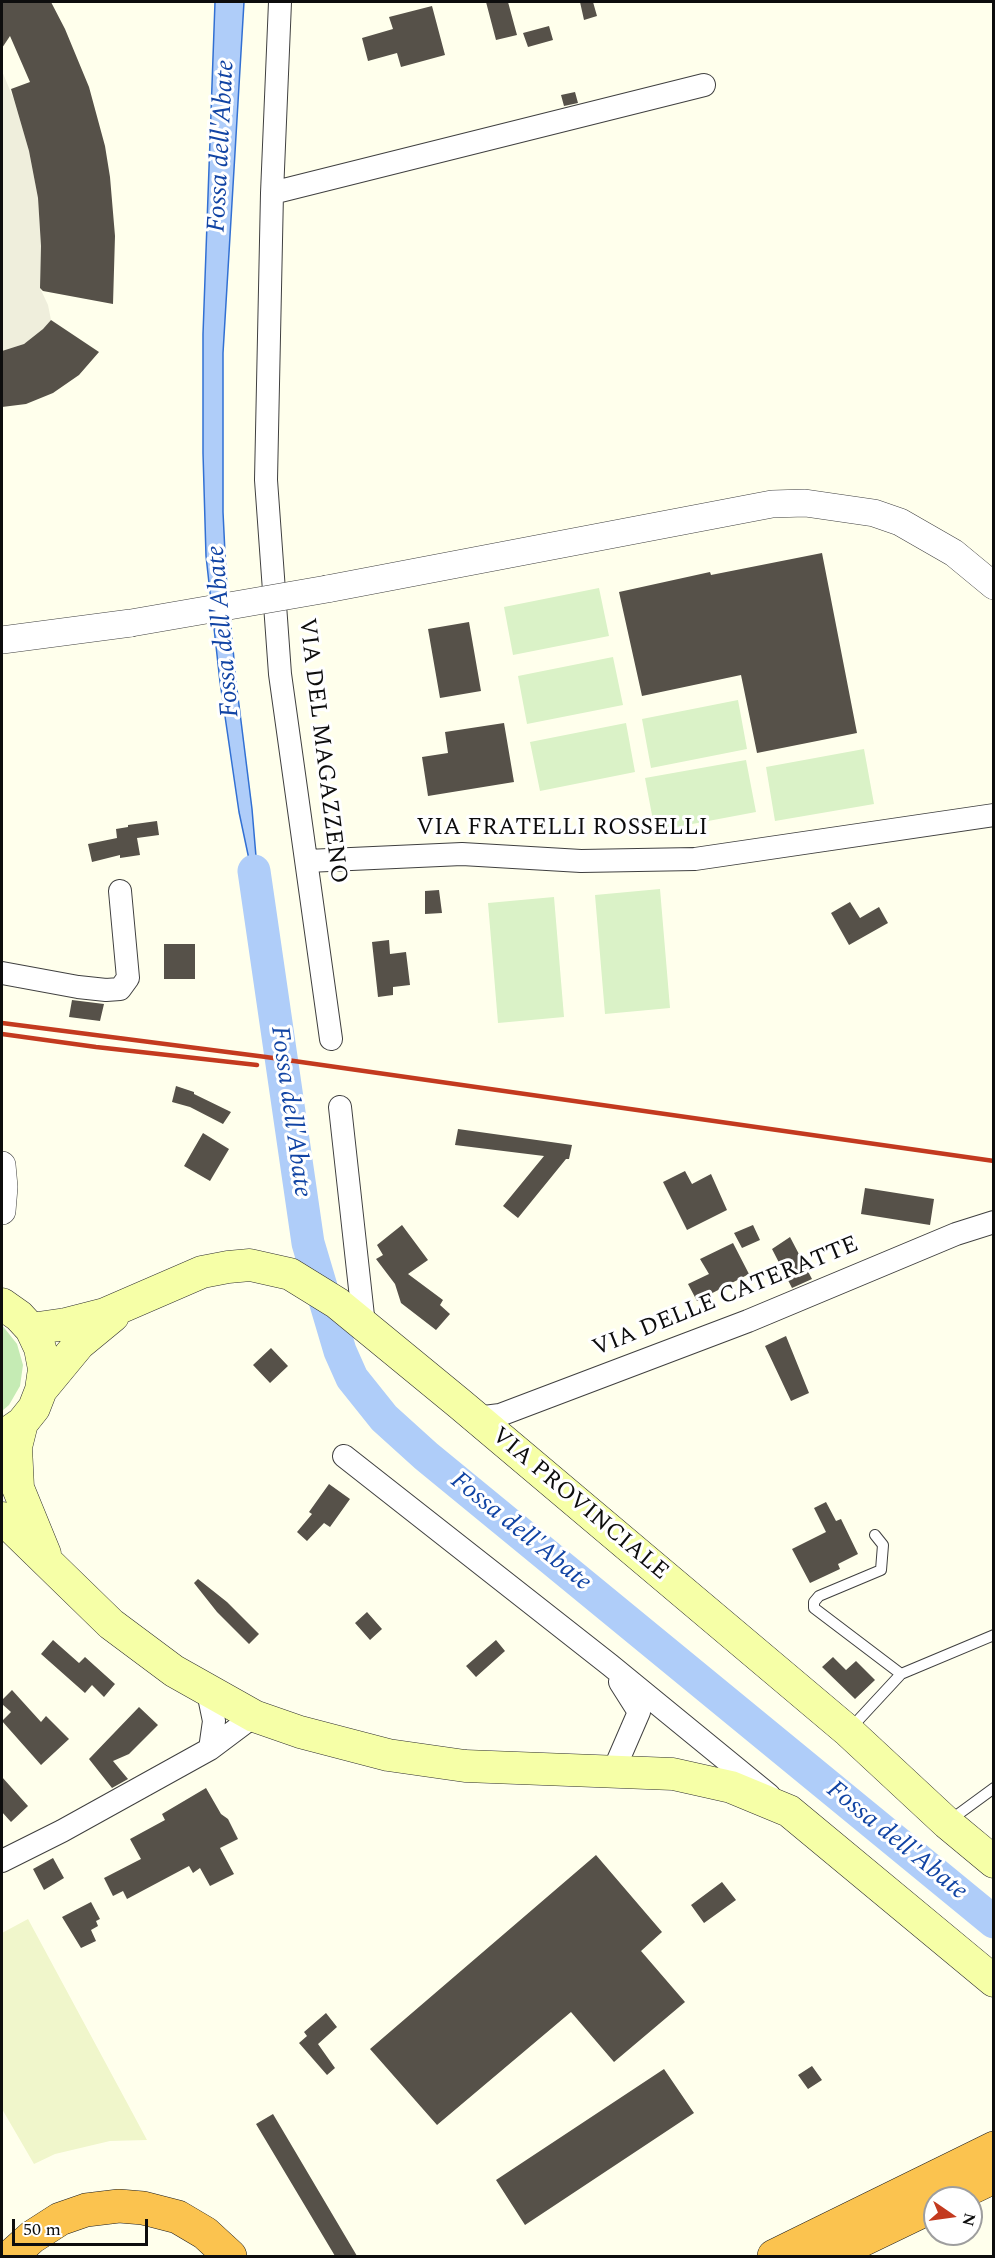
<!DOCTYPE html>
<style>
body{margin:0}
#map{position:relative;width:995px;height:2258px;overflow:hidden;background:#ffffec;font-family:Spectral,serif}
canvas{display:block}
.frame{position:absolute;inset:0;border:3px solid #0d0d0d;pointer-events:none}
.north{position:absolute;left:923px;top:2186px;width:60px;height:60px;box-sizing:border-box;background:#fff;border:2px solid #9e9e9e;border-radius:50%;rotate:103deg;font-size:16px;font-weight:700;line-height:24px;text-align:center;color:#0d0d0d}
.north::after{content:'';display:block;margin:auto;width:21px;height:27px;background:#c33a1f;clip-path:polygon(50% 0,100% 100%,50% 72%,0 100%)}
.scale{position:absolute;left:12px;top:2219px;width:136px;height:27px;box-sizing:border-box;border:3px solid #0d0d0d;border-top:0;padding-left:8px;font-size:18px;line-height:21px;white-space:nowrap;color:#0d0d0d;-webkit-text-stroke:4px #fff;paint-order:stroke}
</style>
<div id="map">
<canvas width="995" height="2258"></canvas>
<div class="frame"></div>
<div class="north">N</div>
<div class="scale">50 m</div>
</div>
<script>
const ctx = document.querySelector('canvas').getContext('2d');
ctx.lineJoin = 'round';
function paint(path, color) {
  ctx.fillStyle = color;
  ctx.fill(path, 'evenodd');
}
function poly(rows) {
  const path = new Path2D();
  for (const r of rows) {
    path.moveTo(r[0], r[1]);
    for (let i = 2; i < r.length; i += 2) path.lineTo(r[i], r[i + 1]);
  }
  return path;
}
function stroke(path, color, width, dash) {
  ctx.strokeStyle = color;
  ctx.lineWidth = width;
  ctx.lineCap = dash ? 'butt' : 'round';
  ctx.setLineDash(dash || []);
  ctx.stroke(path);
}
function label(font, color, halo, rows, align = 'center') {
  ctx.font = font + ' Spectral,serif';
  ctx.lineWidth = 6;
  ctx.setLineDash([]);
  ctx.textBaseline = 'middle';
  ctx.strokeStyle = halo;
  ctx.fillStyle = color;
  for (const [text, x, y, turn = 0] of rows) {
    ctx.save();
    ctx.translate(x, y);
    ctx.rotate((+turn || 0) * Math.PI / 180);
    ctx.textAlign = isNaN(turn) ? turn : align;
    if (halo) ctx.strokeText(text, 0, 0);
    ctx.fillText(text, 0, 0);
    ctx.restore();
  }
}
const farmland = poly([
 [28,1919,132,2112,147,2140,110,2141,55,2154,34,2164,2,2109,2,1933]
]);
const green = poly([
 [2,1325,17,1344,23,1365,20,1386,9,1405,2,1411]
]);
const pitch = poly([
 [599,588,609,636,513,655,504,607],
 [613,657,623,705,527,724,518,676],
 [738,700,747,749,651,768,642,719],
 [626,723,635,772,540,791,530,742],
 [864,749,874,804,775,821,766,767],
 [746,760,756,812,655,831,645,778],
 [660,889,670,1008,605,1014,595,895],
 [554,897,564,1017,498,1023,488,903]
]);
const plaza = poly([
 [2,71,14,100,29,151,38,198,41,246,40,288,48,305,51,320,43,329,24,344,2,351]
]);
const water = poly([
 [215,2,244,2,223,353,223,512,226,574,236,681,252,809,261,916,239,812,220,682,206,556,203,453,203,334,215,2]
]);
const river = poly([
 [254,871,308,1243,340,1351,352,1378,384,1418,426,1456,994,1922]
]);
const building = poly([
 [2,2,51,2,65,29,89,87,105,146,110,177,115,236,113,304,43,291,40,288,41,246,38,198,29,151,11,89,30,82,10,36,2,48],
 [486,2,508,2,517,35,496,40],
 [580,2,593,2,597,16,584,20],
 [432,6,445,55,401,67,397,53,368,61,362,38,393,29,389,17],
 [549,26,553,40,528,47,523,33],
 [575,92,578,103,564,106,561,95],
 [51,320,99,352,79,375,53,393,26,404,2,407,2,351,24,344,43,329],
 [822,553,857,733,757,753,741,675,642,696,619,592,710,572,711,575],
 [469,622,481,691,440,698,428,629],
 [504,723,514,782,428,796,422,757,448,753,445,732],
 [157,821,159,835,137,838,140,855,120,858,120,855,92,862,88,844,117,838,116,829,128,827,128,825],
 [439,890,442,913,425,914,425,891],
 [850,902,860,918,879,907,888,923,849,945,831,913],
 [389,940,390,954,406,952,410,985,393,987,393,995,378,997,372,942],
 [164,944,195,944,195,979,164,979],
 [72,1000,104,1004,100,1021,69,1017],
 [176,1086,194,1092,194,1094,231,1112,223,1124,190,1107,172,1102],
 [458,1129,551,1142,572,1145,569,1159,566,1159,518,1218,503,1206,544,1156,455,1145],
 [203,1133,229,1149,210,1181,184,1166],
 [685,1171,692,1184,711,1174,727,1210,687,1230,663,1182],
 [865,1188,934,1199,930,1225,861,1214],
 [402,1225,428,1260,408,1274,443,1300,440,1305,450,1314,436,1330,401,1303,395,1284,376,1259,383,1255,377,1245],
 [753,1225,760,1240,742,1248,734,1233],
 [790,1237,812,1279,792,1288,772,1249],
 [733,1243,749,1274,697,1301,688,1284,709,1274,700,1259],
 [786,1336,809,1393,791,1401,765,1346],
 [271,1348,288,1366,270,1383,253,1365],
 [329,1484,350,1499,330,1527,324,1523,307,1541,297,1532,312,1514,309,1512],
 [826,1502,836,1521,841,1519,858,1554,838,1564,840,1569,810,1583,792,1549,826,1532,814,1508],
 [198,1579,227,1602,259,1634,249,1644,217,1612,194,1583],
 [367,1612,382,1629,370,1640,355,1623],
 [53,1640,79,1663,85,1657,115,1684,104,1697,92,1685,85,1693,41,1654],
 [496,1640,505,1651,476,1677,466,1666],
 [833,1657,846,1670,856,1661,875,1680,855,1699,822,1667],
 [12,1690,41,1722,46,1716,69,1739,41,1765,2,1721,11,1712,2,1704,2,1700],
 [139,1707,158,1725,129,1754,113,1761,128,1779,112,1788,89,1759],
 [2,1777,28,1806,11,1822,2,1812],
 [206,1788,221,1814,228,1819,238,1839,220,1848,234,1874,210,1886,200,1868,193,1873,189,1866,127,1899,123,1891,113,1896,104,1878,141,1859,130,1839,165,1820,162,1814],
 [596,1855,662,1932,641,1951,685,2002,614,2062,571,2012,437,2125,370,2049],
 [53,1858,64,1878,44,1890,33,1869],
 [722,1882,736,1900,704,1923,691,1905],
 [91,1902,100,1919,96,1921,98,1926,91,1930,96,1941,81,1948,62,1917],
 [326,2013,337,2027,318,2044,335,2068,327,2075,299,2043,307,2036,304,2032],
 [812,2066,822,2080,808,2089,798,2075],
 [664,2069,694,2113,525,2225,496,2180],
 [273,2114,357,2256,335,2256,256,2124]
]);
const service = poly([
 [875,1535,883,1545,881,1570,819,1596,814,1602,814,1608,901,1674],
 [850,1729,901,1674,994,1635],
 [949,1821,994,1788]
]);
const minor = poly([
 [280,2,272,193,266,480,280,674,331,1039],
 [272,193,704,85],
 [307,861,462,854,581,861,695,859,994,815],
 [2,973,78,987,106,990,120,989,128,978,120,891],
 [340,1107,364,1325],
 [476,1418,500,1415,748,1321,956,1234,994,1222],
 [344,1456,610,1665,769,1795],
 [208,1692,214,1721,210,1749],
 [613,1772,639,1712,620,1682],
 [2,1861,62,1831,210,1749,254,1716]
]);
const tertiary = poly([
 [327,589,772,504,805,503,874,513,900,522,954,553,994,586],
 [2,640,131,623],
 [2,1165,4,1187,2,1211]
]);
const secondary = poly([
 [2,1304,19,1316,31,1329,40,1348,44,1369,41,1390,34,1408,22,1423,2,1437],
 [31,1329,66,1324,105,1314,202,1272,228,1267,250,1265,290,1274,337,1303,460,1404,848,1731,947,1823,994,1862],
 [41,1390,79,1344,113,1316],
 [22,1423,16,1447,18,1488,45,1554],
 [2,1518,111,1624,174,1671,254,1716,300,1732,388,1755,465,1766,673,1774,731,1787,789,1811,994,1981]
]);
const motorway = poly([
 [950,2198,994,2177],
 [11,2256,32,2237,60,2219,86,2210,119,2206,143,2208,178,2217,205,2233,230,2256],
 [774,2256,994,2148],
 [829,2256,935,2205]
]);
const rail = poly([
 [2,1023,266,1057,994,1161],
 [2,1034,96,1047,257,1065]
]);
const tertiaryBridge = poly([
 [131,623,327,589]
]);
const streetNames = [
 ["VIA DEL MAGAZZENO",321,751,83],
 ["VIA FRATELLI ROSSELLI",562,829],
 ["VIA DELLE CATERATTE",726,1298,-22],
 ["VIA PROVINCIALE",579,1505,40]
];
const waterNames = [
 ["Fossa dell'Abate",223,146,-87],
 ["Fossa dell'Abate",225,631,-95],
 ["Fossa dell'Abate",289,1112,82],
 ["Fossa dell'Abate",520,1533,39],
 ["Fossa dell'Abate",896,1842,39]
];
paint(farmland, '#f0f6cb');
paint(green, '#c5ebb4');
paint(pitch, '#daf2c7');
paint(plaza, '#efeedc');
paint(water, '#afcdf9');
stroke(water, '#3270d3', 1.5);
stroke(river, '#afcdf9', 33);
paint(building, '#565149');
stroke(service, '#404040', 12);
stroke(minor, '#404040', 24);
stroke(tertiary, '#404040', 28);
stroke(secondary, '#2f2f2f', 33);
stroke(motorway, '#1e1e1e', 34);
stroke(service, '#fff', 10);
stroke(minor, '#fff', 22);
stroke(tertiary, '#fff', 27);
stroke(secondary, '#f6ffa7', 32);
stroke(motorway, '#fbc34f', 33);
stroke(rail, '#c33a1f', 4.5);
stroke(tertiaryBridge, '#404040', 28, []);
stroke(tertiaryBridge, '#fff', 27);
label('24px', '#0d0d0d', '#fff', streetNames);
label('italic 26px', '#1144a4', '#fff', waterNames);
</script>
